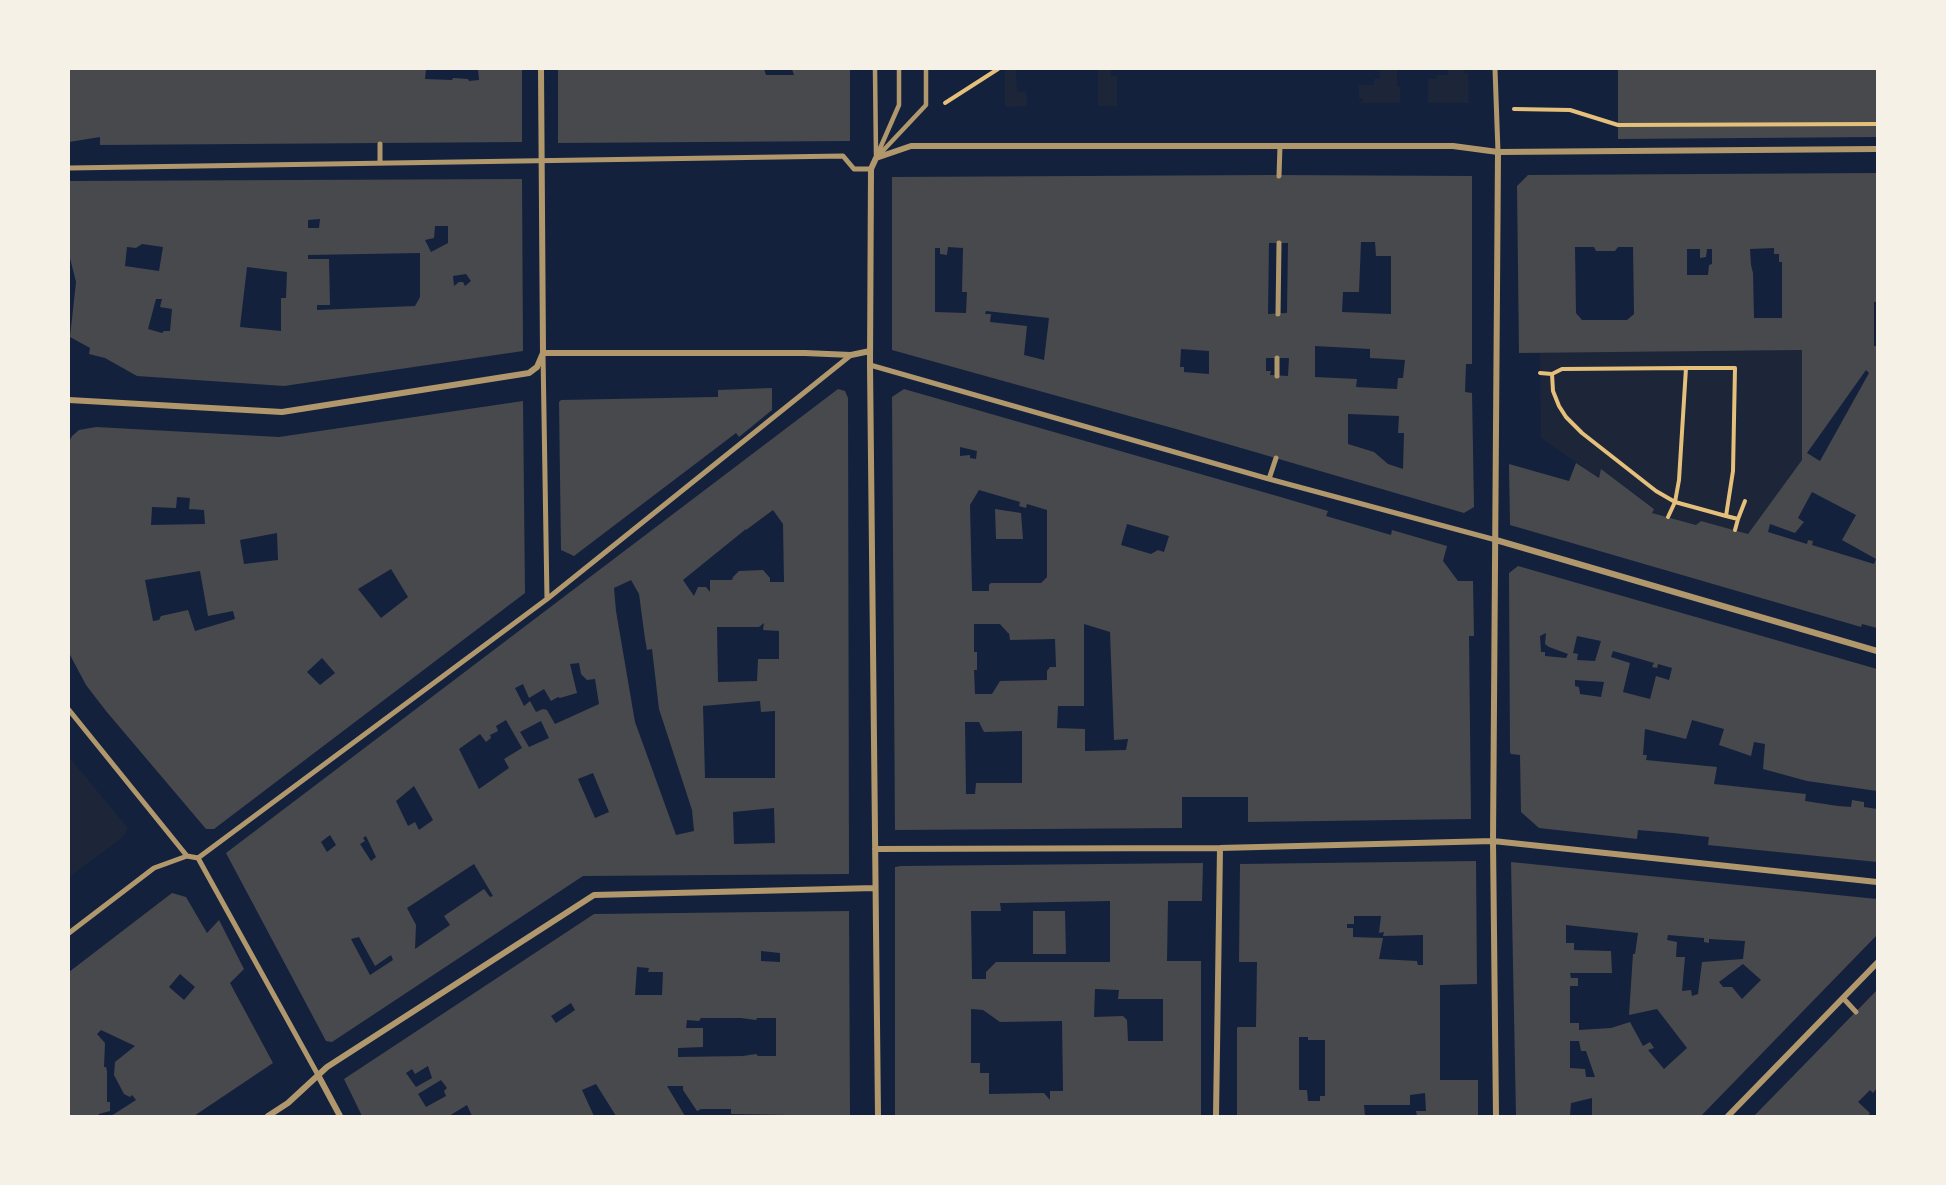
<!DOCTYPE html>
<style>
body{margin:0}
#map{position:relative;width:1946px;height:1185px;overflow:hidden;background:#14213d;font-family:"Work Sans",sans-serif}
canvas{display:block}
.frame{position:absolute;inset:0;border:70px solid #f6f1e7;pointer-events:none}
</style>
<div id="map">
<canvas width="1946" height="1185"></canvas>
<div class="frame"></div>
</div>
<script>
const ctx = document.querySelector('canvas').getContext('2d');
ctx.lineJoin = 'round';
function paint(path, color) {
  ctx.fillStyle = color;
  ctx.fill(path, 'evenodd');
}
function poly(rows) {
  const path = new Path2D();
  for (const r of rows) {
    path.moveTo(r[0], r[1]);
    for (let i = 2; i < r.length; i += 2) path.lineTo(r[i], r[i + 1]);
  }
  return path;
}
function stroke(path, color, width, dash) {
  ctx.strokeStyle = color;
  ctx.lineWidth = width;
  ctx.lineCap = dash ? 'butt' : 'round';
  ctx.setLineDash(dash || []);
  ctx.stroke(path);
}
const green = poly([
 [1005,69,1016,69,1017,92,1026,92,1027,106,1005,107],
 [1098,69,1111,69,1111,76,1117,76,1117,106,1098,106],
 [1380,69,1397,69,1397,86,1400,87,1400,103,1359,103,1363,101,1363,99,1359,98,1359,85,1374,85,1374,79,1380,79],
 [1448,69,1464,69,1465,73,1468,73,1469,103,1428,103,1428,79,1437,79,1437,75,1448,75],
 [1802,350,1802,460,1748,534,1701,521,1696,525,1652,513,1654,508,1602,470,1599,478,1541,438,1540,352],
 [69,757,127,827,127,830,123,837,69,877]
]);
const building = poly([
 [69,69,426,69,425,79,452,80,453,78,468,79,469,81,479,80,478,69,522,69,522,142,100,145,100,137,69,142],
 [558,69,764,69,766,75,794,75,792,69,850,69,850,141,558,143],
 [1618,69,1877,69,1877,137,1618,139],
 [1877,173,1877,302,1874,302,1874,346,1877,346,1877,628,1862,624,1861,627,1510,525,1509,464,1569,481,1576,463,1599,478,1601,469,1654,509,1652,513,1696,525,1701,521,1748,534,1802,460,1802,350,1519,353,1517,186,1528,175],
 [1575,247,1594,247,1596,251,1615,251,1618,247,1633,247,1634,314,1627,320,1582,320,1576,313],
 [1774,248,1774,254,1779,254,1779,262,1782,262,1782,318,1754,318,1753,273,1751,265,1750,249],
 [1687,249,1700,249,1700,258,1706,257,1707,249,1712,249,1712,264,1709,265,1708,275,1687,275],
 [1866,370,1869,373,1820,461,1807,453],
 [1812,492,1856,515,1842,540,1876,559,1874,564,1812,545,1813,541,1808,540,1807,544,1768,532,1770,524,1795,533,1804,522,1798,518],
 [1272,175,1472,176,1472,364,1466,364,1465,392,1472,393,1474,507,1464,513,1176,429,892,350,892,177],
 [1361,242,1375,242,1376,256,1391,256,1391,314,1342,312,1343,292,1359,292],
 [1269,243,1288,243,1287,313,1268,314],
 [948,247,963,248,962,292,967,292,966,313,935,312,935,248,940,248,940,254,947,255],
 [986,311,1049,318,1044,360,1024,355,1027,326,990,322,991,314,985,314],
 [1315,346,1370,349,1370,358,1405,360,1403,378,1398,378,1397,389,1356,387,1357,379,1315,377],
 [1181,349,1209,351,1209,374,1184,372,1184,367,1180,367],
 [1266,358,1289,358,1288,376,1270,375,1271,371,1266,371],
 [1348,414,1399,416,1398,433,1404,433,1403,469,1388,464,1374,452,1348,444],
 [522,179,523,351,284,386,137,376,105,358,89,354,90,348,70,337,76,282,70,258,69,181],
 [320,219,319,228,308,228,308,220],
 [435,226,448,226,448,243,431,252,425,240,434,238],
 [142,244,163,247,159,271,125,266,127,247,136,248],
 [420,253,420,297,415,306,317,310,317,305,330,305,329,259,308,259,308,255],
 [247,267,287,272,286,298,281,298,281,331,240,327],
 [466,274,471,281,465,286,463,282,459,282,454,286,453,276],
 [156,299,162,299,160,307,172,309,170,331,164,331,162,333,148,329],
 [772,388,772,410,739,437,736,433,574,556,561,550,559,402,561,400,715,397,718,397,718,390],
 [838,389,845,391,848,398,849,874,583,876,332,1042,326,1041,226,853],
 [773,510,783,524,784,582,770,582,770,578,763,570,739,571,733,577,732,580,710,580,710,592,706,587,698,587,694,596,683,580,746,529,746,530],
 [631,580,639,594,645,639,647,650,652,649,659,709,692,810,694,831,676,835,635,722,616,611,614,588],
 [764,623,763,630,779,631,779,659,758,659,757,681,718,682,717,627,759,627],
 [579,663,581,674,587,680,595,679,599,704,555,724,547,710,543,709,536,712,530,701,524,706,515,688,523,684,529,698,544,689,551,701,558,697,560,698,577,693,570,664],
 [760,701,761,712,775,711,775,778,705,778,703,706],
 [506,720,522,748,504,759,509,768,479,789,459,749,480,734,486,742,491,738,490,735,498,731,496,726],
 [541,721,549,738,529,747,520,732],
 [593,773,609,812,595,818,578,779],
 [414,786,433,820,419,830,415,822,408,826,396,801],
 [774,808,775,843,734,844,733,812],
 [330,835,336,845,327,852,321,842],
 [366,836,376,857,371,861,360,844,365,841,363,838],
 [474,864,493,896,490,897,484,889,444,916,450,925,415,949,416,925,407,908],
 [359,937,375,966,391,955,393,960,370,975,351,939],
 [904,389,1284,498,1328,511,1326,516,1391,535,1392,530,1447,546,1443,561,1458,581,1473,581,1474,636,1469,636,1471,819,1248,822,1248,797,1182,797,1182,828,895,830,892,397],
 [960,447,977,451,976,459,970,458,970,455,960,456],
 [979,490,1020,502,1019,506,1026,508,1027,504,1047,510,1047,577,1041,583,991,583,989,585,989,591,972,591,970,505],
 [1127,524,1169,536,1164,552,1158,550,1151,554,1121,545],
 [974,624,1000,624,1008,633,1009,633,1010,640,1055,639,1056,667,1050,667,1047,671,1047,680,1000,681,992,694,975,694,974,670,977,670,977,652,974,652],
 [1084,624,1110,632,1114,740,1128,739,1126,750,1085,751,1085,729,1057,728,1058,706,1084,706],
 [965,722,979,722,984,732,1022,731,1022,783,976,783,975,794,966,794],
 [523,401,525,593,214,829,206,829,106,711,86,685,69,653,69,442,72,436,79,430,96,427,279,437],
 [177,497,190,498,189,509,204,510,205,524,151,525,152,507,176,508],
 [277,533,278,560,244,564,240,540],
 [391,569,408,597,381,618,358,589],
 [200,571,208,616,233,611,235,619,195,631,188,610,161,616,159,620,153,621,145,580],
 [322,658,335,673,320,685,307,672],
 [995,509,1021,513,1023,539,996,539],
 [1518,566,1877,669,1877,791,1807,781,1763,769,1765,744,1754,742,1751,756,1719,745,1724,729,1692,720,1686,739,1645,729,1643,755,1647,755,1646,760,1717,767,1714,784,1806,794,1805,801,1838,806,1851,807,1852,800,1864,802,1864,807,1877,809,1877,862,1708,845,1709,837,1673,833,1638,830,1637,839,1539,828,1521,812,1520,755,1511,754,1510,752,1509,573],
 [1546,633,1545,644,1549,647,1568,654,1566,658,1545,656,1545,652,1541,652,1540,636],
 [1577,636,1601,641,1595,661,1577,660,1578,654,1573,653],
 [1613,651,1654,663,1652,667,1657,668,1658,664,1672,668,1669,680,1656,676,1650,699,1623,692,1630,663,1611,657],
 [1575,680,1604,682,1601,697,1580,694,1579,687,1575,686],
 [1476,861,1477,984,1440,985,1440,1080,1478,1080,1478,1116,1417,1116,1416,1111,1426,1111,1425,1093,1410,1095,1410,1105,1364,1105,1365,1116,1237,1116,1237,1028,1238,1027,1256,1027,1257,962,1239,962,1240,864],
 [1354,916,1381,916,1379,933,1384,932,1383,936,1423,935,1423,965,1418,965,1417,961,1379,959,1383,938,1353,937,1353,928,1347,928,1347,924,1354,924],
 [1299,1037,1308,1037,1308,1040,1325,1040,1325,1096,1320,1096,1320,1101,1308,1101,1307,1090,1299,1090],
 [1511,862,1877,899,1877,935,1701,1116,1592,1116,1592,1098,1571,1103,1570,1116,1516,1116],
 [1566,925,1638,933,1635,954,1633,954,1629,1015,1657,1009,1687,1048,1664,1069,1648,1050,1654,1048,1650,1042,1643,1046,1630,1022,1611,1028,1579,1030,1579,1023,1570,1023,1570,986,1578,986,1578,978,1571,978,1570,973,1612,973,1611,951,1574,950,1574,943,1566,943],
 [1668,935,1704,938,1704,942,1709,943,1709,939,1745,941,1743,959,1702,962,1698,994,1692,996,1691,990,1682,991,1685,957,1676,957,1677,942,1667,940],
 [1743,964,1761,980,1742,999,1732,987,1723,987,1719,982],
 [1570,1041,1579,1041,1581,1051,1586,1051,1595,1077,1586,1077,1585,1069,1570,1068],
 [1203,863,1202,901,1168,901,1167,961,1201,961,1201,1116,895,1116,895,867,901,866],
 [1110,901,1110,962,996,962,986,972,986,979,972,979,971,911,1001,911,1000,903,1004,903],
 [1095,989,1119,990,1118,999,1163,999,1163,1041,1128,1041,1127,1020,1123,1016,1094,1017],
 [971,1009,983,1010,1000,1022,1062,1021,1063,1091,1050,1091,1050,1100,1044,1093,989,1094,989,1073,980,1073,980,1063,971,1063],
 [172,893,186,897,207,933,219,920,244,969,230,983,273,1063,194,1116,111,1116,136,1100,132,1095,130,1097,124,1094,114,1075,115,1062,135,1046,101,1030,97,1034,105,1043,104,1067,106,1067,107,1071,107,1102,110,1102,110,1111,99,1114,98,1116,69,1116,69,972],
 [180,974,195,987,184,1000,169,987],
 [849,911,850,1116,731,1114,731,1109,701,1109,697,1111,683,1090,683,1086,667,1086,685,1116,616,1116,596,1084,582,1090,594,1116,472,1116,467,1105,449,1116,362,1116,344,1079,594,914],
 [761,951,780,953,780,962,761,961],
 [637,967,649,968,648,972,663,972,662,995,635,995],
 [571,1003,575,1010,556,1023,551,1016],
 [701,1018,741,1018,756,1020,757,1018,776,1018,776,1056,758,1056,756,1054,743,1056,678,1057,678,1048,703,1047,703,1028,686,1028,687,1020,699,1021],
 [428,1066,432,1078,416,1087,406,1073,412,1069,415,1074],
 [441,1080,447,1088,444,1091,446,1096,426,1107,418,1094],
 [1033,911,1065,911,1066,954,1033,954],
 [1877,990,1877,1088,1873,1093,1870,1090,1858,1102,1870,1113,1868,1116,1754,1116]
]);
const path = poly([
 [945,103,998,69],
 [1514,109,1570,110,1618,125,1877,124],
 [1540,373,1552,374,1562,369,1686,368,1679,480,1675,502,1668,517],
 [1552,374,1553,391,1559,406,1566,417,1582,433,1656,491,1675,502,1726,516,1733,471,1735,368,1686,368],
 [1726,516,1738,519,1735,530],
 [1738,519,1745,501]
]);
const service = poly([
 [875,69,876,155],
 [878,153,899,105,899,69],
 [878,156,926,105,926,69]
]);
const pedestrian = poly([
 [1495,69,1498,152],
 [380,144,380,163],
 [69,168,843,156,854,169,871,169],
 [1279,176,1280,146],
 [1278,314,1279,243],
 [543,354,547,599],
 [870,365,1269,479,1496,540],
 [1277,376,1277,358],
 [1269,479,1276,458],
 [69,710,187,856],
 [198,858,318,1075],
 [69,933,154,868,187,856,198,858,547,599,851,355],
 [1843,998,1856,1012]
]);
const minor = poly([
 [543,353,805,353,851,355,870,351],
 [69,400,282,412,529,373,537,367,543,353,541,69],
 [1496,540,1877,651],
 [875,849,1220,848,1493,841,1877,882],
 [318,1075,340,1116],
 [268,1116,288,1103,327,1067,594,895,875,888],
 [878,1116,870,365,871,169,876,158,911,146,1453,146,1498,152,1877,149],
 [1216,1116,1220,848],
 [1496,1116,1493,841,1498,152],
 [1728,1116,1877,963]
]);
paint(green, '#1d2539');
paint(building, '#48494c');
stroke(path, '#e5c07b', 4);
stroke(service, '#b1986c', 4.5);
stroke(pedestrian, '#b1986c', 5);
stroke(minor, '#b1986c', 6);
</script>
